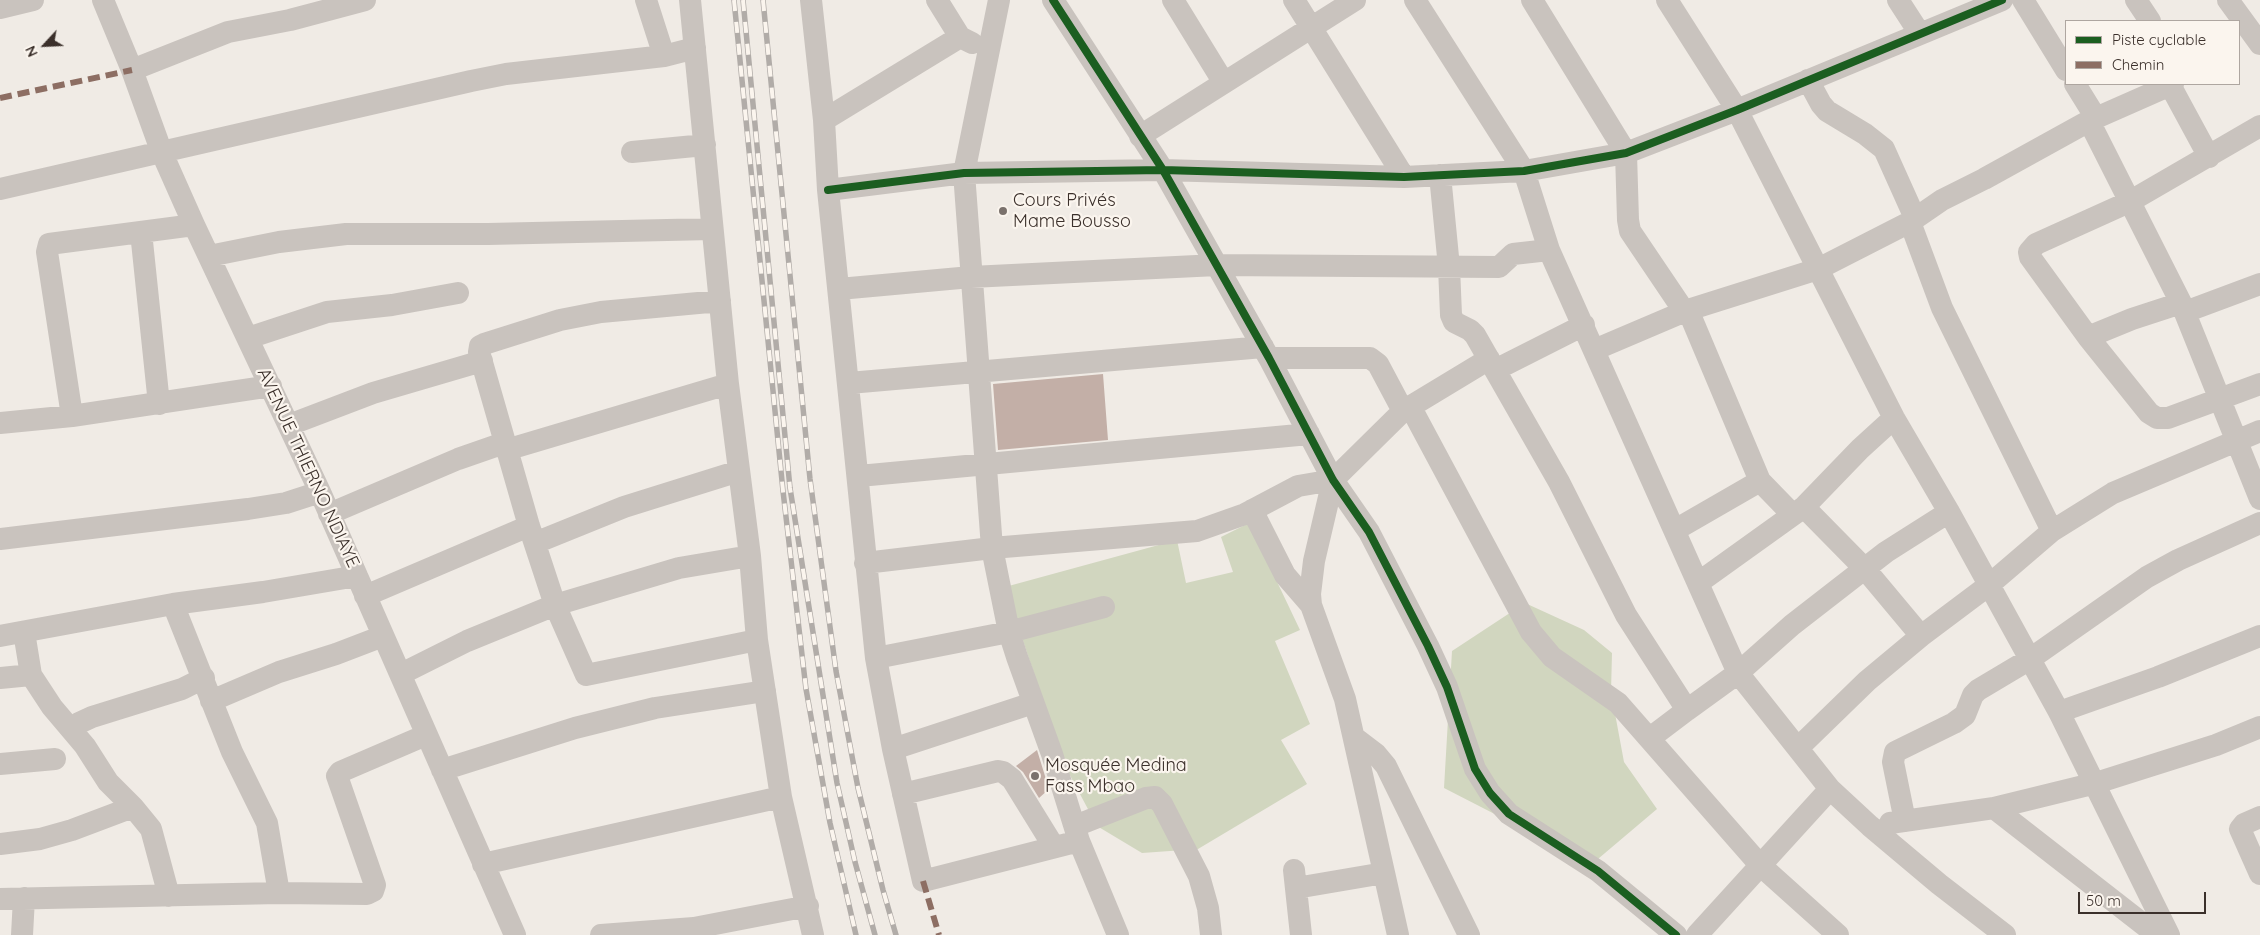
<!DOCTYPE html>
<meta charset="utf-8">
<style>
body{margin:0}
#map{position:relative;width:2260px;height:935px;overflow:hidden;background:#f0ebe5;font-family:Quicksand,sans-serif}
canvas{display:block}
.legend{position:absolute;left:2065px;top:20px;width:175px;height:65px;box-sizing:border-box;background:#fbf5ee;border:1px solid #aea6a0;margin:0;padding:6px 9px;list-style:none;font-size:15px;color:#3b302b}
.legend li{display:flex;align-items:center;gap:10px;height:25px}
.legend b{width:25px;border:1px solid #aea6a0}
.north{position:absolute;left:20px;top:20px;width:50px;height:50px;-webkit-text-stroke:4px #fbf5ee;paint-order:stroke;rotate:245deg;font-size:14px;font-weight:700;line-height:20px;text-align:center;color:#3b302b}
.north::after{content:'';display:block;margin:auto;width:18px;height:22px;background:#3b302b;clip-path:polygon(50% 0,100% 100%,50% 72%,0 100%)}
.scale{position:absolute;left:2078px;top:892px;width:128px;height:22px;box-sizing:border-box;border:2px solid #3b302b;border-top:0;padding-left:6px;font-size:15px;line-height:18px;white-space:nowrap;color:#3b302b;-webkit-text-stroke:4px #fbf5ee;paint-order:stroke}
</style>
<div id="map">
<canvas width="2260" height="935"></canvas>
<ul class="legend">
<li><b style="height:6px;background:#1b5e20"></b>Piste cyclable</li>
<li><b style="height:6px;background:#8d6e63"></b>Chemin</li>
</ul>
<div class="north">N</div>
<div class="scale">50 m</div>
</div>
<script>
const ctx = document.querySelector('canvas').getContext('2d');
ctx.lineJoin = 'round';
function paint(path, color) {
  ctx.fillStyle = color;
  ctx.fill(path, 'evenodd');
}
function poly(rows) {
  const path = new Path2D();
  for (const r of rows) {
    path.moveTo(r[0], r[1]);
    for (let i = 2; i < r.length; i += 2) path.lineTo(r[i], r[i + 1]);
  }
  return path;
}
function stroke(path, color, width, dash) {
  ctx.strokeStyle = color;
  ctx.lineWidth = width;
  ctx.lineCap = dash ? 'butt' : 'round';
  ctx.setLineDash(dash || []);
  ctx.stroke(path);
}
function label(font, color, halo, rows, align = 'center') {
  ctx.font = font + ' Quicksand,sans-serif';
  ctx.lineWidth = 4.5;
  ctx.setLineDash([]);
  ctx.textBaseline = 'middle';
  ctx.strokeStyle = halo;
  ctx.fillStyle = color;
  for (const [text, x, y, turn = 0] of rows) {
    ctx.save();
    ctx.translate(x, y);
    ctx.rotate((+turn || 0) * Math.PI / 180);
    ctx.textAlign = isNaN(turn) ? turn : align;
    if (halo) ctx.strokeText(text, 0, 0);
    ctx.fillText(text, 0, 0);
    ctx.restore();
  }
}
const green = poly([
 [1249,523,1300,630,1275,641,1310,724,1281,740,1307,784,1198,849,1142,853,1097,826,1065,766,1005,587,1177,540,1186,583,1233,572,1221,537],
 [1525,603,1584,630,1612,653,1611,692,1624,762,1657,809,1592,864,1444,788,1452,651]
]);
const building = poly([
 [1103,374,1108,440,998,450,993,384],
 [1037,750,1049,789,1039,798,1023,772,1016,766]
]);
const minor = poly([
 [103,0,132,70,162,153,194,225,320,492,515,935],
 [646,0,664,56],
 [690,0,728,384,750,556,757,640,781,797,813,935],
 [811,0,824,120,828,190,876,658,893,749,923,881,1079,841],
 [937,0,960,37,972,43],
 [999,0,964,173,992,548,1009,632,1017,657,1052,754,1079,841,1118,935],
 [1053,0,1163,170,1269,358,1333,480,1369,532,1428,646,1447,687,1475,769,1490,793,1509,814,1598,871,1676,935],
 [1173,0,1224,83],
 [1294,0,1404,177],
 [1415,0,1524,171,1549,250,1738,673,1792,625,1886,552,1949,512],
 [1532,0,1626,153,1628,220,1630,231,1684,311],
 [1667,0,1737,110,1894,418,1949,512,2059,712,2169,935],
 [1898,0,1920,34],
 [2023,0,2066,70],
 [2136,0,2150,21],
 [2228,0,2260,44],
 [0,8,33,0],
 [132,70,228,32,290,20,365,0],
 [1808,80,1821,104,1827,111,1865,134,1884,149,1915,218],
 [2075,84,2096,118],
 [2170,85,2209,157],
 [824,120,960,37],
 [2089,121,2181,303,2260,499],
 [2260,126,2129,202,2036,244,2029,252,2030,257,2088,337,2149,413,2157,418,2168,418,2260,384],
 [1140,136,1355,0],
 [632,152,705,145],
 [1440,175,1449,267,1451,315,1454,322,1470,330,1475,335,1559,482,1626,615,1687,710,1738,673,1830,789,1870,826,1939,884,2005,935],
 [0,189,471,81,506,74,664,56,695,48],
 [828,190,964,173,1163,170,1404,177,1524,171,1626,153,1737,110,2002,0],
 [1910,222,1942,308,2052,531],
 [141,232,159,404],
 [209,256,279,242,346,234,488,234,712,229],
 [839,289,971,277,1217,265,1499,267,1513,254,1549,250],
 [720,301,601,312,560,320,484,344,480,346,479,352,529,526,555,605,586,675,757,640],
 [2185,312,2260,284],
 [2088,337,2132,319,2181,303],
 [248,338,327,312,392,305,458,293],
 [1594,350,1688,310,1818,269,1910,222,1942,200,1984,179,2089,121,2173,84],
 [1269,358,1370,358,1378,364,1403,411],
 [1495,370,1584,325],
 [849,383,1263,347],
 [1410,406,1531,632,1552,657,1618,703,1760,865,1838,935],
 [72,416,47,252,49,244,194,225],
 [1894,418,1860,449,1804,507,1865,569,1921,636],
 [0,423,72,416,271,386],
 [289,425,373,393,482,361],
 [506,450,728,384],
 [859,476,1309,434],
 [1760,481,1793,515],
 [1252,510,1285,575,1311,605],
 [329,514,458,459,504,443],
 [1675,530,1760,481,1688,310],
 [0,539,248,509,286,503,320,492],
 [535,543,624,507,739,471],
 [865,563,992,548,1197,531,1245,514,1298,486,1333,480],
 [1698,583,1804,507],
 [365,596,529,526],
 [173,604,232,752,267,823,279,893],
 [24,632,31,675,52,707,85,746,108,782,133,807,151,829,169,896],
 [0,636,173,604,263,592,357,576],
 [876,658,1009,632,1104,607],
 [401,674,467,641,555,605,679,568,750,556],
 [0,678,31,675],
 [211,701,279,672,336,654,383,636],
 [2059,712,2158,677,2260,636],
 [71,729,79,723,92,717,182,689,204,678],
 [1355,738,1376,754,1386,766,1469,935],
 [1650,738,1687,710],
 [1798,748,1867,681,1921,636,1989,585,2052,531,2113,493,2260,431],
 [893,749,1033,703],
 [0,764,55,759],
 [442,770,575,728,655,708,765,691],
 [903,794,998,771,1003,772,1012,779,1054,847],
 [1994,808,2157,935],
 [2260,817,2244,824,2240,829,2260,874],
 [1905,821,1893,762,1895,752,1954,723,1965,715,1973,695,1978,690,2030,659,2147,577,2178,560,2260,523],
 [1890,823,1994,808,2096,783,2216,745,2260,727],
 [1075,826,1146,798,1155,797,1162,804,1199,876,1208,908,1211,935],
 [0,844,40,839,72,830,133,807],
 [483,864,781,797],
 [1294,870,1301,935],
 [1296,888,1384,873],
 [0,899,279,893,367,894,373,891,375,885,337,776,340,772,426,735],
 [22,935,24,898],
 [601,935,694,928,808,906],
 [1398,935,1345,699,1311,605,1310,594,1314,561,1333,480,1403,411,1489,359],
 [1697,935,1830,789]
]);
const rail = poly([
 [734,0,783,491,806,689,830,823,856,935],
 [743,0,790,488,837,783,855,862,875,935],
 [763,0,810,479,836,671,858,788,883,890,896,935]
]);
const quiet = poly([
 [0,98,132,70],
 [923,881,939,935]
]);
const cycleway = poly([
 [1053,0,1163,170,1269,358,1333,480,1369,532,1428,646,1447,687,1475,769,1490,793,1509,814,1598,871,1676,935],
 [828,190,964,173,1163,170,1404,177,1524,171,1626,153,1737,110,2002,0]
]);
const markers = [
 [1003,211,5,"#7a716c"],
 [1035,776,5,"#7a716c"]
];
const poiNames = [
 ["Cours Privés",1013,201],
 ["Mame Bousso",1013,222],
 ["Mosquée Medina",1045,766],
 ["Fass Mbao",1045,787]
];
const streetNames = [
 ["AVENUE THIERNO NDIAYE",308,468,65]
];
paint(green, '#d1d6bf');
paint(building, '#c3afa7');
stroke(minor, '#c9c3be', 22);
stroke(rail, '#b1aca8', 5.5);
stroke(rail, '#fbf5ee', 4, [11]);
stroke(quiet, '#8d6e63', 6, [12, 6]);
stroke(cycleway, '#1b5e20', 8);
for (const [x, y, r, color] of markers) {
  const dot = new Path2D();
  dot.arc(x, y, r, 0, 2 * Math.PI);
  ctx.fillStyle = color;
  ctx.fill(dot);
  stroke(dot, '#fbf5ee', 2);
}
label('18px', '#3b302b', '#fbf5ee', poiNames, 'left');
label('18px', '#3b302b', '#fbf5ee', streetNames);
</script>
